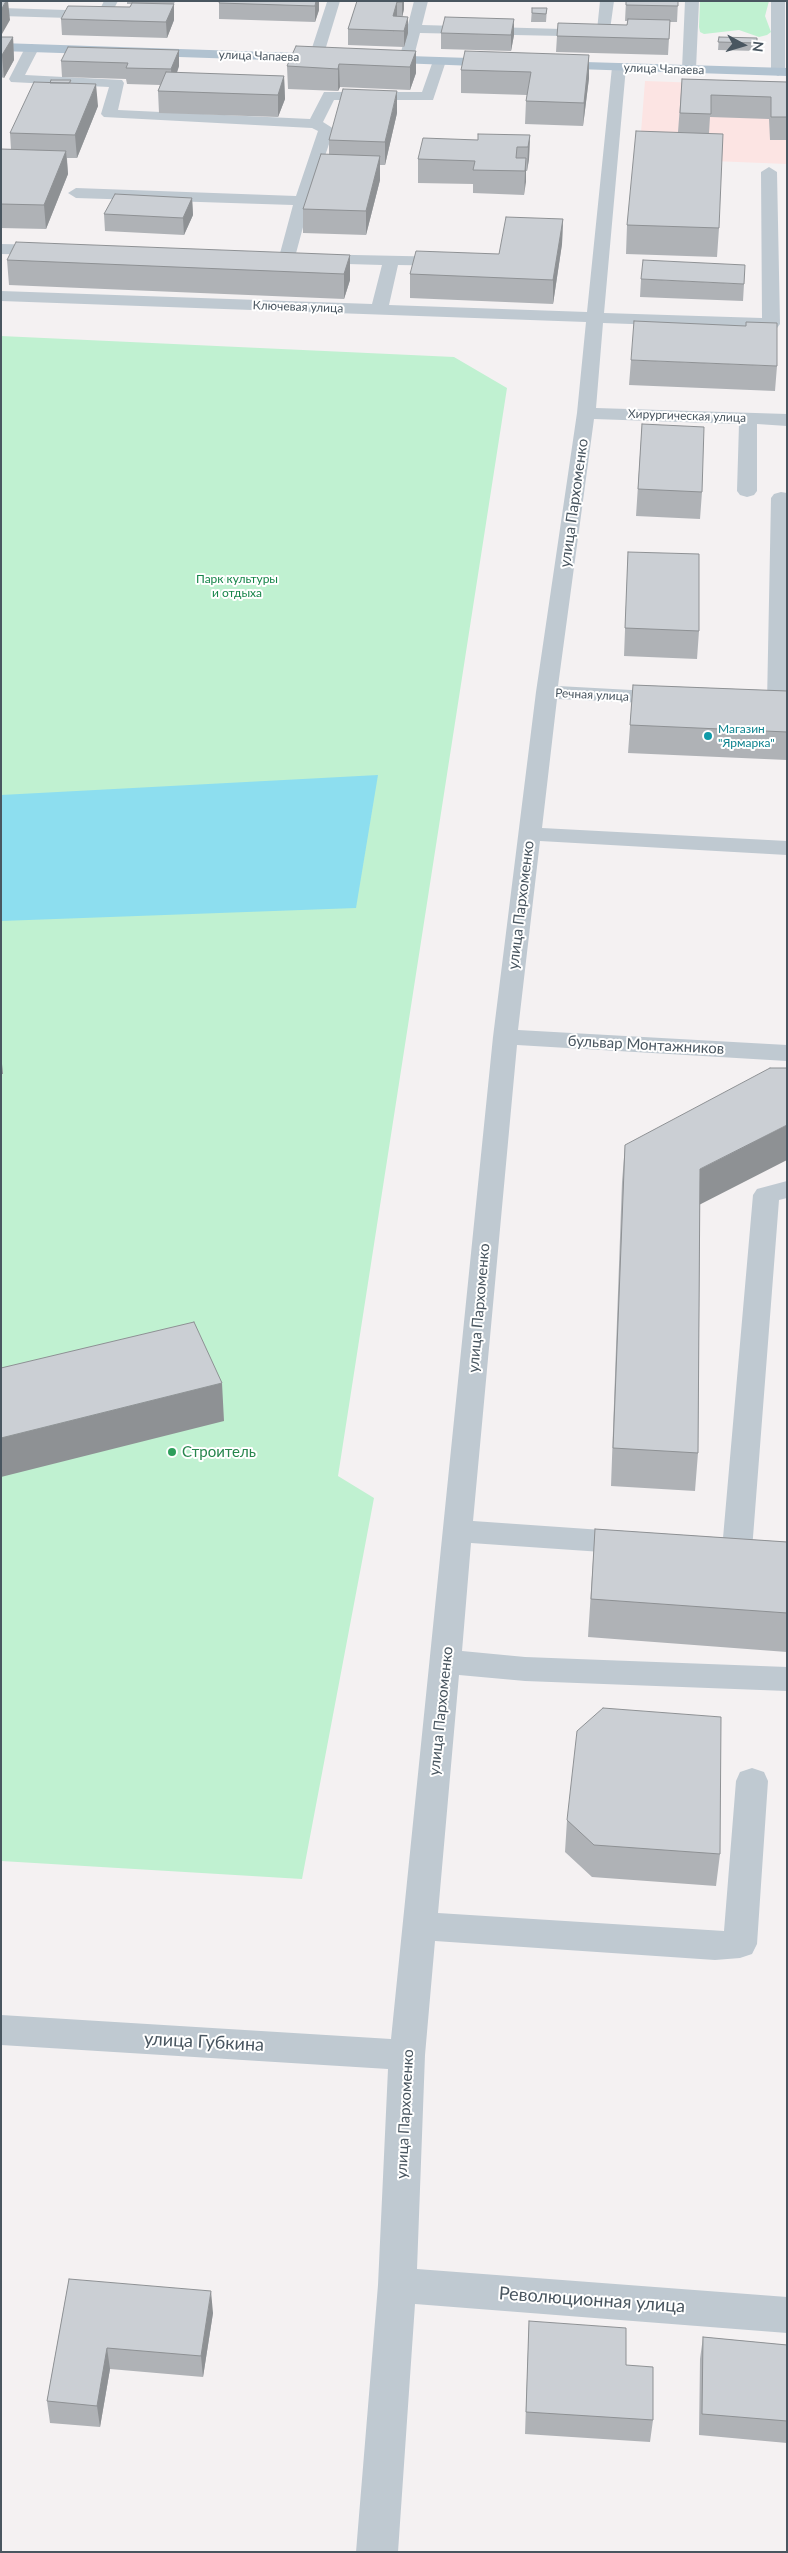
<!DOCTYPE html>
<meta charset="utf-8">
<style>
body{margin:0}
#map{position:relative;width:788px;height:2553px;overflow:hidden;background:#f4f1f2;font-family:Lato,sans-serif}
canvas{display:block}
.frame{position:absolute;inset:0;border:2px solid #495660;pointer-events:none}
.north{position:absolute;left:718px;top:20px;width:50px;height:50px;-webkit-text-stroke:4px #fff;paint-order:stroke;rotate:96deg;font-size:14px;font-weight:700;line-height:20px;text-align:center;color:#495660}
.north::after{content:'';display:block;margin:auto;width:18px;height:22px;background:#495660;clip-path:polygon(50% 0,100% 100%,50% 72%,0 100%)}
</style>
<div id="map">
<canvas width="788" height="2553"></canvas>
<div class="frame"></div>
<div class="north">N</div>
</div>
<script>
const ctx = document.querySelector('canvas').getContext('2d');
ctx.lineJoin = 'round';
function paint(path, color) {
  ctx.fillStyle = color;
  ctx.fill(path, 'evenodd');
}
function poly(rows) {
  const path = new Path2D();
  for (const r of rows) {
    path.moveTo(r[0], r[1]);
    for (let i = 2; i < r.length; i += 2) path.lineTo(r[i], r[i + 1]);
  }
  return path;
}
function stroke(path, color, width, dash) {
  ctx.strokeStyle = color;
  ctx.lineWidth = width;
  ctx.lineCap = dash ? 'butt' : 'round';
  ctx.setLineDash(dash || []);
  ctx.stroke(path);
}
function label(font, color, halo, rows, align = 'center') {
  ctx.font = font + ' Lato,sans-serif';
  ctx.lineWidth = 4;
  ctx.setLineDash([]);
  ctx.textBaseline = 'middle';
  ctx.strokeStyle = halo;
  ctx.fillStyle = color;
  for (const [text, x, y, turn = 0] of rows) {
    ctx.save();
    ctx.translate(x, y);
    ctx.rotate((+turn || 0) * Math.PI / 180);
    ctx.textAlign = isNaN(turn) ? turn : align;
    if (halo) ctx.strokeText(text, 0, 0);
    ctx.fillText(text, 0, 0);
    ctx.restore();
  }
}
const medical = poly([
 [645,81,787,86,787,164,639,158]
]);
const green = poly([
 [700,1,769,1,765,16,771,32,767,35,759,37,739,30,704,34,700,32,699,27],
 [1,336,454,357,507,388,338,1476,374,1498,302,1879,1,1861]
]);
const water = poly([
 [378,775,356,908,1,921,1,795]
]);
const minor = poly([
 [104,1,118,1,109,18,104,19,1,16,1,8,99,11,104,1],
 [340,1,323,57,316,61,311,60,309,57,327,2,340,1],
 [414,1,428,1,422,25,597,30,600,1,614,1,609,37,420,33,413,60,406,64,399,60,414,1],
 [685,1,699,1,696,69,689,73,682,69,685,1],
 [771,1,785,1,785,72,778,76,771,72,771,1],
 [32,44,39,48,25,75,122,80,124,83,118,110,310,119,324,92,422,92,434,58,439,57,446,61,433,100,334,100,323,122,334,129,310,201,295,257,287,262,279,257,293,205,76,198,68,193,76,188,296,196,318,131,312,128,104,117,101,114,109,87,11,82,9,79,25,48,32,44],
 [619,63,626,67,604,313,762,318,761,172,769,167,777,172,780,324,777,328,771,329,603,323,596,408,787,414,787,426,757,424,757,491,754,495,747,497,740,495,737,491,739,424,594,419,558,686,668,692,676,693,679,698,676,703,668,704,557,699,542,828,787,841,787,855,540,841,518,1030,787,1045,787,1061,517,1045,473,1521,631,1532,642,1535,646,1543,642,1551,631,1554,471,1543,462,1651,525,1657,787,1667,787,1691,525,1681,459,1675,438,1913,724,1931,736,1781,740,1772,752,1768,764,1772,768,1781,757,1944,752,1954,740,1958,715,1960,435,1941,425,2055,417,2269,787,2297,787,2333,415,2304,398,2552,356,2552,378,2285,388,2069,1,2045,1,2015,391,2039,493,1037,536,692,577,413,586,322,1,301,1,291,372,304,382,265,313,263,305,258,307,254,450,257,456,258,458,262,456,266,398,265,389,305,587,312,612,67,619,63],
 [1,244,50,245,58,250,50,255,1,254,1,244],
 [781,492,787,493,787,706,778,709,770,708,767,703,771,498,774,494,781,492],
 [787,1181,787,1198,779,1200,752,1550,748,1558,737,1561,711,1559,700,1556,696,1548,700,1540,711,1537,723,1538,753,1195,757,1189,787,1181]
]);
const major = poly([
 [1,43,328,54,335,58,328,62,1,51,1,43],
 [378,55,500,59,507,63,500,67,373,62,371,59,378,55],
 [551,61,787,68,787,76,546,68,544,65,551,61]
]);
const wall = poly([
 [127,1,175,1,174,4,174,20,167,38,62,35,61,19,130,7,132,4,127,4],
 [220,1,319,1,319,10,315,22,219,19,219,3],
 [357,1,404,1,404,9,402,17,408,33,404,47,348,45,348,29],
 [626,1,678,1,677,22,670,22,668,55,556,52,557,36,627,25,628,21,625,21],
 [532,8,547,8,546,22,531,22],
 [441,33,514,35,511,51,441,49],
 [1,37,13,37,14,60,4,78,1,77],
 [719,37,757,43,756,51,718,50],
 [179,50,179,66,177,73,284,76,285,99,278,117,159,113,158,91,160,85,127,84,126,79,62,77,61,61],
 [416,51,416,73,410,90,340,87,338,91,288,89,287,66],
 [589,55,589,78,583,126,525,124,526,101,527,95,461,93,461,70],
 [682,79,787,82,787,140,770,140,769,119,710,117,709,133,719,228,717,257,626,254,627,225,678,132],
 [71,80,71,83,98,106,77,158,67,158,68,174,46,229,1,228,1,149,11,149,10,133],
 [397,113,385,165,380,165,380,180,366,235,303,233,303,209,329,154,329,140],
 [530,135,529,159,527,171,526,171,524,195,473,193,473,184,418,183,418,159,478,140],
 [192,198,193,215,184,235,105,231,104,214],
 [563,219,562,244,553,304,410,298,410,274,499,254],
 [350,255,350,280,344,299,9,285,7,260],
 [641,279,744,284,743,301,640,297],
 [631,360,777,366,775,391,629,385],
 [642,424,702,492,700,519,636,516],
 [628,552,699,631,697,659,624,656],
 [633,685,787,691,787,760,628,753],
 [625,1145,700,1204,698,1453,695,1491,611,1486,622,1182],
 [595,1529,787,1542,787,1652,588,1637],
 [567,1820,720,1854,716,1886,592,1877,565,1852],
 [69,2279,213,2313,203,2377,110,2369,100,2427,50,2423,47,2401],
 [529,2321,626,2365,653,2420,650,2442,525,2434],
 [703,2337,787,2345,787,2443,699,2435,700,2359]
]);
const shadedWall = poly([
 [6,1,8,1,10,20,2,34,1,10],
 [316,1,319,1,319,10,315,22,315,6],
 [402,1,404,1,404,9,402,18],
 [397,2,397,18,393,32,393,16],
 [174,4,174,20,167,38,166,22],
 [408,17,408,33,404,47,404,31],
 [514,19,514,35,511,51,511,35],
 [13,37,14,60,4,78,2,55],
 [179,50,179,66,172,86,171,69],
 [416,51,416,73,410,90,410,67],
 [589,55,589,78,583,126,584,103],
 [339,64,340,87,338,91,338,69],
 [284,76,285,99,278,117,278,95],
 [96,84,98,106,77,158,75,135],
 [397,91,397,113,385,165,385,142],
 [530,135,529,159,527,171,528,147],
 [66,151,68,174,46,229,44,205],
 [380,156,380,180,366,235,366,211],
 [526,158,526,182,524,195,525,171],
 [192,198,193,215,184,235,183,218],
 [563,219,562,244,553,304,553,280],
 [350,255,350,280,344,299,344,274],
 [1,1054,3,1074,1,1074],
 [787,1125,787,1160,697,1206,700,1169],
 [222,1383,224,1421,1,1477,1,1438],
 [211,2291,213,2313,203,2377,201,2356],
 [107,2348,110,2369,100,2427,97,2406]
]);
const building = poly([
 [1,1,6,1,1,10,1,1],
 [220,1,316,1,315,6,219,3,220,1],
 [357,1,402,1,402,2,397,2,393,16,408,17,404,31,348,29,357,1],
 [626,1,678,1,678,6,626,5,626,1],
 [132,3,174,4,166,22,61,19,68,6,130,7,132,3],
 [532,8,547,8,546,14,532,13,532,8],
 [445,17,514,19,511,35,441,33,445,17],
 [628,19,670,20,669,39,557,36,558,23,627,25,628,19],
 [1,37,13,37,2,55,1,55,1,37],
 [719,37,757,38,757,43,718,42,719,37],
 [296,46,416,51,410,67,339,64,338,69,287,66,296,46],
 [68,47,179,50,171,69,126,68,128,63,61,61,68,47],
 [465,51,589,55,584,103,526,101,531,72,461,70,465,51],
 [166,72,284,76,278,95,158,91,166,72],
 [682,79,787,82,787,117,771,117,771,97,711,95,711,114,680,113,682,79],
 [51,80,71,80,69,83,50,83,51,80],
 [34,82,96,84,75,135,10,133,34,82],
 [343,89,397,91,385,142,329,140,343,89],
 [636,131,723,134,719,228,627,225,636,131],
 [478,134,530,135,528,147,517,147,516,158,526,158,525,171,473,170,475,161,418,159,423,138,478,140,478,134],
 [1,149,66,151,44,205,1,204,1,149],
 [321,154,380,156,366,211,303,209,321,154],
 [115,194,192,198,183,218,104,214,115,194],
 [506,217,563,219,553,280,410,274,416,251,499,254,506,217],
 [16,242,350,255,344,274,7,260,16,242],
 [643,260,745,265,744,284,641,279,643,260],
 [634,321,746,326,746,322,777,323,777,366,631,360,634,321],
 [642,424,704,427,702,492,638,489,642,424],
 [628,552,699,554,699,631,625,628,628,552],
 [633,685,787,691,787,732,630,725,633,685],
 [770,1068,787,1068,787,1125,700,1169,698,1453,613,1448,625,1145,770,1068],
 [194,1322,222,1383,1,1438,1,1368,194,1322],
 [595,1529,787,1542,787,1613,591,1599,595,1529],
 [603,1708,721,1717,720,1854,594,1845,567,1820,577,1731,603,1708],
 [69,2279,211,2291,201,2356,107,2348,97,2406,47,2401,69,2279],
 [529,2321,626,2328,626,2365,653,2367,653,2420,526,2412,529,2321],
 [703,2337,787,2345,787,2421,702,2414,703,2337]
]);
const markers = [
 [708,736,5,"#0f9aa8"],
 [172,1452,5,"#2e9e5b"]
];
const farStreetnames = [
 ["улица Чапаева",259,56,2],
 ["улица Чапаева",664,69,2],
 ["Ключевая улица",298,307,2],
 ["Хирургическая улица",687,416,2],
 ["Речная улица",592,695,3]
];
const farParknames = [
 ["Парк культуры",237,579],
 ["и отдыха",237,593]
];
const farCulturenames = [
 ["Магазин",718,729],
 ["\"Ярмарка\"",718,743]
];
const streetNames = [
 ["улица Пархоменко",574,503,-82],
 ["улица Пархоменко",521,905,-83],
 ["бульвар Монтажников",646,1045,3],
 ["улица Пархоменко",479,1308,-85],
 ["улица Пархоменко",441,1711,-84],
 ["улица Пархоменко",405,2114,-87]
];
const leisureNames = [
 ["Строитель",182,1452]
];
const nearStreetnames = [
 ["улица Губкина",204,2042,3],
 ["Революционная улица",592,2300,4]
];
paint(medical, '#fce4e3');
paint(green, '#c0f1d1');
paint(water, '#8ddeef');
paint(minor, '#bfc9d1');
paint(major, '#b1c2d0');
paint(wall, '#afb2b6');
paint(shadedWall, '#8e9194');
paint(building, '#cbcfd4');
stroke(building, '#8e9194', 1);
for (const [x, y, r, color] of markers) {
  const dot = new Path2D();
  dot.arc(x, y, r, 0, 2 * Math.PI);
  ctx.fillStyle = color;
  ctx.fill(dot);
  stroke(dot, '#fff', 2);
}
label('12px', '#495660', '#fff', farStreetnames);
label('12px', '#168549', '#fff', farParknames);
label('12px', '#0d838f', '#fff', farCulturenames, 'left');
label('15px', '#495660', '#fff', streetNames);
label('15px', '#27864d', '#fff', leisureNames, 'left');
label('18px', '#495660', '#fff', nearStreetnames);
</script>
